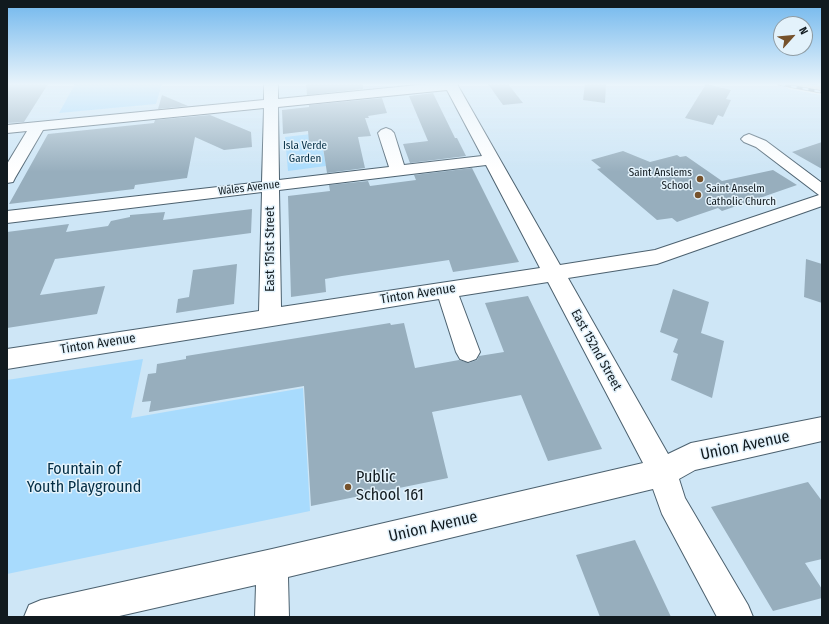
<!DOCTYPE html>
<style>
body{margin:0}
#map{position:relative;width:829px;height:624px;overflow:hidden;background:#cee6f6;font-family:"Fira Sans Condensed",sans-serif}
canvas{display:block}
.frame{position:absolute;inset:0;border:8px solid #111a1f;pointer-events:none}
.north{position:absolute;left:773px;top:16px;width:40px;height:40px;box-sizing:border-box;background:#e3f2fb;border:1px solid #8f9ca3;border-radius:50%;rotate:63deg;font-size:11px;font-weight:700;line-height:16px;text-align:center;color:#111a1f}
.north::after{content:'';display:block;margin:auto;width:14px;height:18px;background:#76522c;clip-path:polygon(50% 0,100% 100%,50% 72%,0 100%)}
</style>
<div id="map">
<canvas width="829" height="624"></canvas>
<div class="frame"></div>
<div class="north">N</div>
</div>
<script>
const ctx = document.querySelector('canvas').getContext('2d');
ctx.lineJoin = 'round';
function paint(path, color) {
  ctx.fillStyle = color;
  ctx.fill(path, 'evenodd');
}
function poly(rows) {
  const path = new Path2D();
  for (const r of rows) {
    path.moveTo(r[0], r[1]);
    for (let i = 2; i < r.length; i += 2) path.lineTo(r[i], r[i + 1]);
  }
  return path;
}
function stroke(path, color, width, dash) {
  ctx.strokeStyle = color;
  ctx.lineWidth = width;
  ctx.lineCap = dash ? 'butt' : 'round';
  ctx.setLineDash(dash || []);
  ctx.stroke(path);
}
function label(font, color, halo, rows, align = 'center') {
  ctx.font = font + ' "Fira Sans Condensed",sans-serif';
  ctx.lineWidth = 3;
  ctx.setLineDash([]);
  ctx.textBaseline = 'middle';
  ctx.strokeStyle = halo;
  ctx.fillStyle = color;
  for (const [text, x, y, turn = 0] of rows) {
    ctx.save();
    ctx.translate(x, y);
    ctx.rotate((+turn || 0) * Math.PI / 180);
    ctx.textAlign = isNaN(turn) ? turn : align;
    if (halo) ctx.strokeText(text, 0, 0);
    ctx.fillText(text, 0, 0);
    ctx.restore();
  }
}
const green = poly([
 [75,84,162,84,156,104,59,113],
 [320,133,326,166,288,171,285,137],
 [143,359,131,418,303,388,310,511,7,574,7,380]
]);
const building = poly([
 [7,84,48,84,24,122,7,123],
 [306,84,363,84,363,89,307,95],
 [488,84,508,84,523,103,503,105],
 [585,84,606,84,605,103,583,100],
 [706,84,731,90,726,99,731,100,723,117,718,115,713,125,685,118],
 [433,93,455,138,457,138,466,156,410,163,403,144,428,141,409,96],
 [162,95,188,106,158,109],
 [382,98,387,113,368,116,369,118,365,118,371,136,358,137,365,168,327,173,322,141,309,142,308,131,283,134,282,110,309,107,309,105],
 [210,115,251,132,252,147,224,150,195,137,187,178,135,185,134,189,9,204,48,134,154,123,155,120],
 [822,142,822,169,792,152],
 [623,151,650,162,677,155,680,157,686,156,722,181,773,170,797,185,722,211,718,208,677,222,672,218,657,220,597,169,601,168,591,160],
 [472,168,519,262,453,272,449,260,342,276,325,279,326,292,291,297,288,196,330,191,329,185,368,181,370,186,416,180,414,175],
 [252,209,251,233,55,259,40,295,105,286,97,314,7,328,7,232,69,224,66,232,108,226,111,221,130,217,130,215,165,212,163,220],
 [806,259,822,264,822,303,804,297],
 [237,264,234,304,176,313,178,299,189,297,193,270],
 [673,289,709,302,701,333,724,341,712,398,671,380,678,354,673,352,678,339,660,332],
 [528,296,602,449,548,461,521,395,432,412,448,478,311,506,304,386,149,412,151,401,142,402,148,374,156,373,157,364,186,359,186,356,390,323,391,325,404,323,415,368,459,360,469,363,477,360,479,356,504,352,485,303],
 [808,482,822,501,822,559,805,563,822,589,822,598,773,611,711,507],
 [635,540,671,617,600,617,576,555]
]);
const minor = poly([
 [264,84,278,84,278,99,428,84,457,84,560,265,655,250,819,195,756,147,744,142,741,139,744,136,749,134,766,141,822,183,822,206,657,264,568,278,668,454,691,443,822,417,822,441,695,470,679,479,685,498,748,605,753,617,717,617,662,514,653,489,288,577,289,617,255,617,256,585,115,617,24,617,29,605,41,600,272,549,643,463,548,282,459,296,480,352,476,359,468,362,460,359,456,352,439,299,7,369,7,349,259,311,262,192,7,223,7,211,262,182,264,108,43,130,15,178,13,182,7,183,7,164,27,131,7,133,7,125,264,100,264,84],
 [447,90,482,156,404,165,394,133,391,130,386,128,381,130,378,133,389,167,279,180,278,107,447,90],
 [486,165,540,268,281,307,279,190,486,165]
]);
const major = poly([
 [783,84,822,86,822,94,789,88,783,84]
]);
const rail = poly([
 [779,84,822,92]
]);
const markers = [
 [700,179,4,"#76522c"],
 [698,195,4,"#76522c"],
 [348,487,4,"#76522c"]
];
const farParknames = [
 ["Isla Verde",305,146],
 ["Garden",305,159]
];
const farPoinames = [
 ["Saint Anslems",692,173],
 ["School",692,186],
 ["Saint Anselm",706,189,"left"],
 ["Catholic Church",706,202,"left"]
];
const farStreetnames = [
 ["Wales Avenue",249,188,-7]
];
const streetNames = [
 ["East 151st Street",270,249,-90],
 ["Tinton Avenue",418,294,-9],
 ["Tinton Avenue",98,344,-9],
 ["East 152nd Street",596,350,61]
];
const nearStreetnames = [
 ["Union Avenue",745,446,-12],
 ["Union Avenue",433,527,-13]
];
const nearParknames = [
 ["Fountain of",84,470],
 ["Youth Playground",84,488]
];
const nearPoinames = [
 ["Public",356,478],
 ["School 161",356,496]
];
paint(green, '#a8dbfd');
paint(building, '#97aebd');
stroke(minor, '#4c616f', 2);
stroke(major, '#fff', 2);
paint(minor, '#fff');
paint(major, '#fcdec1');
stroke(rail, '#5d6c75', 3);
stroke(rail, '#e3f2fb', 2, [6]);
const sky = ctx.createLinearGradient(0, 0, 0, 172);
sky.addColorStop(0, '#71b7ed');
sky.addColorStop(0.49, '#e9f4fb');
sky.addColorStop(1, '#e9f4fb00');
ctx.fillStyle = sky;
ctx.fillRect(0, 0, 829, 172);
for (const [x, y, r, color] of markers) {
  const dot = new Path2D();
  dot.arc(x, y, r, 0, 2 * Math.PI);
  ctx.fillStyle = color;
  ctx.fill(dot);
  stroke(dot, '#e3f2fb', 1.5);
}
label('11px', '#042e45', '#e3f2fb', farParknames);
label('11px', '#111a1f', '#e3f2fb', farPoinames, 'right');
label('11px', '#111a1f', '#e3f2fb', farStreetnames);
label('13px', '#111a1f', '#e3f2fb', streetNames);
label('16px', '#111a1f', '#e3f2fb', nearStreetnames);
label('16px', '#042e45', '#e3f2fb', nearParknames);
label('16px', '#111a1f', '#e3f2fb', nearPoinames, 'left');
</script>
